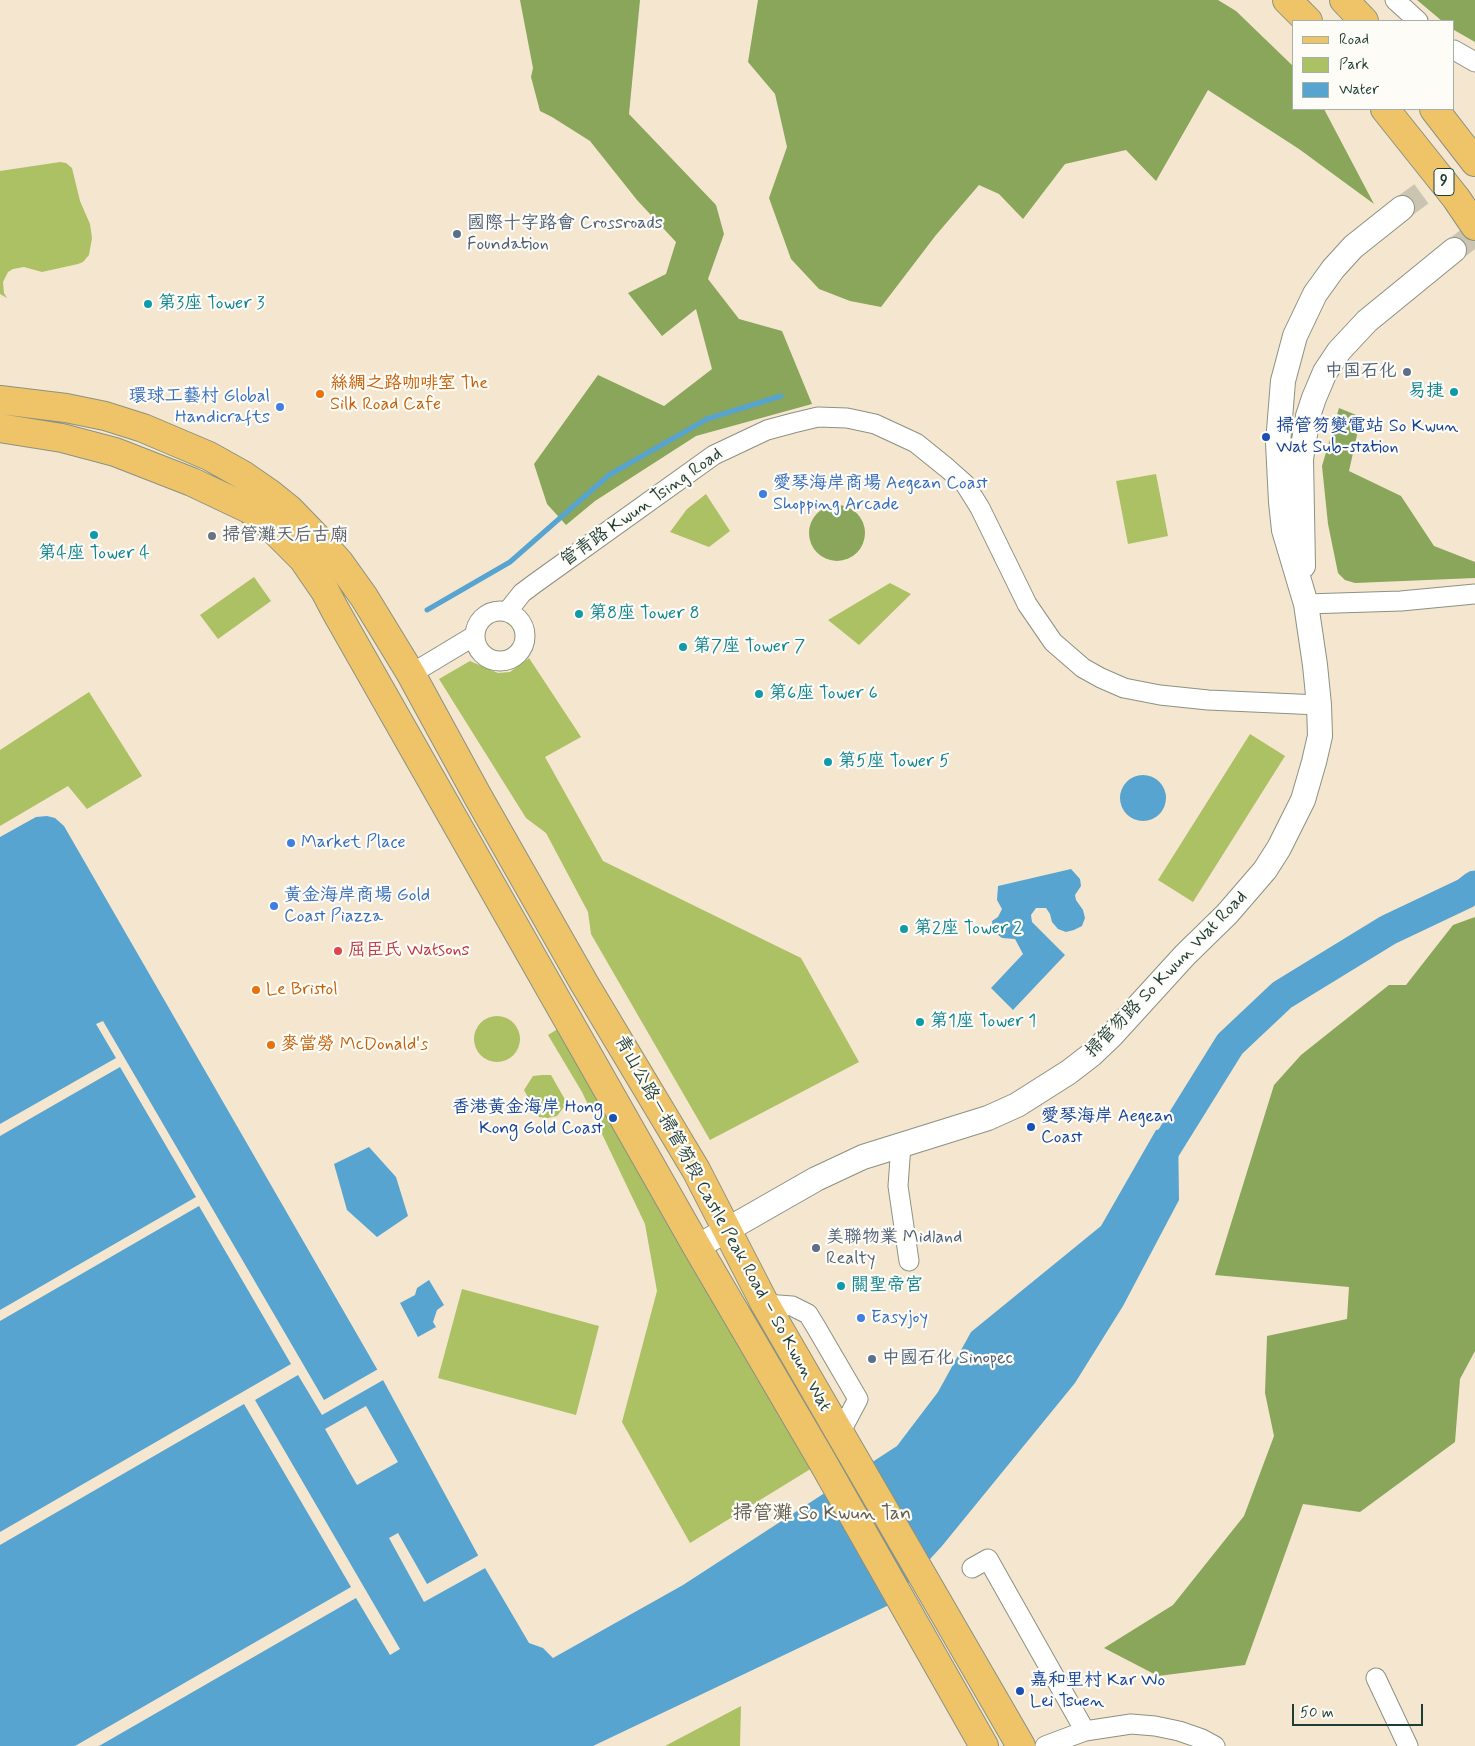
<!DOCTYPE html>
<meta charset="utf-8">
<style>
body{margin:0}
#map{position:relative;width:1475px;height:1746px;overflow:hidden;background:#f5e6cf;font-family:Mynerve,sans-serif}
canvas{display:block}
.legend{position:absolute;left:1292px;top:20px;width:162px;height:90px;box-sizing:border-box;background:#fdfcf7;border:1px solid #a4b0a9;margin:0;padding:6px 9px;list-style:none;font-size:15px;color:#1f3d34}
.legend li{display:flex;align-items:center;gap:10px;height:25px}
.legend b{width:25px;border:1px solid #a4b0a9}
.scale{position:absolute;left:1292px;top:1704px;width:131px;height:22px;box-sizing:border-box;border:2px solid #1f3d34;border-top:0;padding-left:6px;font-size:15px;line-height:18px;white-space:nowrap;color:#1f3d34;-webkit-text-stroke:4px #fdfcf7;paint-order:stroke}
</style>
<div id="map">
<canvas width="1475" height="1746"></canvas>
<ul class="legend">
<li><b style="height:6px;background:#efc469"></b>Road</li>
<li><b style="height:14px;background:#acc064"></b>Park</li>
<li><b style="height:14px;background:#57a4d0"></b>Water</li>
</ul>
<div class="scale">50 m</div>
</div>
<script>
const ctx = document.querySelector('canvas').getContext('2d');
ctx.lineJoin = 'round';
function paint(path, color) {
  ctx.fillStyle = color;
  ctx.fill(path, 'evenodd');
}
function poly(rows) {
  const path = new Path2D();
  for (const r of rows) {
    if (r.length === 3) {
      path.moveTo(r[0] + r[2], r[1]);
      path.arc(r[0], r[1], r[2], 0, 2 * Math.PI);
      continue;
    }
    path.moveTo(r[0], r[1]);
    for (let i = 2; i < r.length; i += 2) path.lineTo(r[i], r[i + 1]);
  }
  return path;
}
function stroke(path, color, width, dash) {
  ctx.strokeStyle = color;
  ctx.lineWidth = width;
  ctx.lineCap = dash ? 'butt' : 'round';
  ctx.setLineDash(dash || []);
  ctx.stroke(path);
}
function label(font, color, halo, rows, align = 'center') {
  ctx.font = font + ' Mynerve,"LXGW WenKai TC",sans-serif';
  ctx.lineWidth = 4.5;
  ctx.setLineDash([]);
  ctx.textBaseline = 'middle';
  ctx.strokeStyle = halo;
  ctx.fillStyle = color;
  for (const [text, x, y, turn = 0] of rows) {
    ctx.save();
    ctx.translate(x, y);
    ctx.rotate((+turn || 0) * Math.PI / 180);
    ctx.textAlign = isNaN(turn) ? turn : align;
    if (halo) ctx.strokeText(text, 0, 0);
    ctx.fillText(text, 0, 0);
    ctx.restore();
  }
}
const green = poly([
 [60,162,66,163,72,168,80,201,90,224,92,238,89,255,83,262,78,264,42,272,24,267,13,269,8,272,3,282,4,293,7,298,0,294,0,171],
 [1156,474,1168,536,1128,544,1116,481],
 [706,494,730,531,709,547,670,532,687,509],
 [254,577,271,601,218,639,200,615],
 [890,583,911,594,859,645,828,620],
 [529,658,581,737,545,757,603,861,801,958,859,1062,710,1140,591,934,588,912,546,833,526,818,439,679,470,661,498,673,510,672],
 [89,692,142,776,87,809,68,786,0,826,0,750],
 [1250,734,1285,756,1193,902,1158,880],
 [497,1039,23],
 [561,1027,817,1465,690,1543,622,1422,657,1291,645,1224,582,1092,548,1035],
 [542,1075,551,1075,567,1103,557,1116,548,1118,539,1117,524,1090,533,1076],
 [462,1289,599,1326,576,1415,438,1378],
 [741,1706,740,1746,665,1746]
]);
const forest = poly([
 [520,0,640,0,629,114,716,205,724,234,708,279,739,319,782,331,812,404,696,436,595,501,566,525,547,504,534,464,598,375,664,406,712,369,696,309,662,336,628,293,666,274,676,242,637,200,590,141,552,117,540,111,531,77,533,68],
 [758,0,1218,0,1236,11,1294,67,1294,109,1324,109,1374,204,1299,149,1208,90,1156,181,1126,150,1065,164,1023,219,999,194,979,185,936,235,881,307,850,301,819,289,791,259,769,198,787,147,775,94,748,62],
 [1417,0,1475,0,1475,42,1454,30,1454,21,1442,21],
 [1339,408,1361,417,1349,471,1401,496,1434,546,1475,562,1475,578,1355,583,1345,580,1338,573,1328,524,1322,466],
 [837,533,28],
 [1475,917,1475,1351,1460,1379,1455,1442,1360,1512,1303,1504,1245,1665,1158,1676,1104,1648,1173,1605,1244,1516,1274,1436,1265,1393,1267,1336,1347,1319,1349,1287,1215,1275,1274,1085,1301,1055,1389,985,1406,985,1453,925]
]);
const water = poly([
 [1143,798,23],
 [47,816,55,818,64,826,377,1369,485,1568,529,1643,543,1648,553,1658,683,1585,897,1446,938,1392,971,1332,1101,1226,1156,1130,1178,1127,1179,1200,1123,1306,1075,1383,942,1546,887,1606,593,1746,0,1746,0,837,36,817],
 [1071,869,1080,879,1081,886,1075,895,1076,900,1083,910,1085,918,1082,926,1074,930,1066,932,1058,929,1052,922,1050,914,1046,908,1036,908,1031,915,1032,922,1065,955,1013,1010,991,988,1023,954,1015,939,1002,938,993,931,992,921,998,917,1002,909,997,900,998,886],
 [369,1147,396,1177,408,1216,377,1237,347,1210,334,1164],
 [429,1280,444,1305,437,1310,433,1322,436,1327,418,1337,400,1303,415,1295,417,1288]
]);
const pier = poly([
 [103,1021,324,1400,380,1368,385,1379,322,1415,298,1375,255,1400,400,1649,390,1655,356,1598,99,1746,75,1746,351,1587,244,1404,0,1545,0,1532,291,1364,199,1206,0,1321,0,1310,196,1197,120,1067,0,1136,0,1124,116,1058,96,1024],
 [366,1406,398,1462,357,1485,325,1429],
 [398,1533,427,1584,481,1554,487,1567,424,1602,389,1538]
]);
const stream = poly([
 [427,610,510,562,609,475,707,419,781,396]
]);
const river = poly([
 [1156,1163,1230,1044,1282,995,1388,930,1466,893,1475,886]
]);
const tertiaryTunnel = poly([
 [1402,208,1475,155],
 [1454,250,1475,234]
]);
const minor = poly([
 [1395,0,1418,21],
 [1454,50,1475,62],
 [1306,604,1401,601,1475,594],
 [500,636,25],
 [507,612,522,593,534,584,714,455,767,430,793,423,818,417,847,418,875,424,916,443,947,468,965,484,980,508,1027,604,1053,642,1083,668,1101,678,1124,688,1160,695,1208,700,1319,705],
 [411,674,474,636],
 [901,1145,898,1186,909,1261],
 [765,1304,792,1306,808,1314,816,1327,858,1399,840,1433],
 [972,1568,988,1559,1085,1731],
 [1376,1678,1408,1746],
 [1045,1746,1085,1731,1131,1724,1155,1726,1179,1731,1202,1739,1215,1746]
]);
const tertiary = poly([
 [1303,566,1301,459,1308,416,1314,398,1325,372,1339,351,1367,321,1454,250],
 [697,1247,816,1179,863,1157,988,1118,1017,1105,1069,1072,1091,1055,1112,1035,1185,955,1227,914,1265,870,1279,848,1303,800,1314,762,1320,736,1319,705,1315,665,1306,604,1284,530,1281,502,1278,443,1283,381,1295,336,1315,294,1333,269,1353,247,1402,208]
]);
const primary = poly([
 [0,400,66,408,105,416,143,428,209,456,243,475,269,493,290,510,320,541,339,562,364,597,411,674,477,795,584,983,696,1170,765,1304,1021,1746],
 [0,428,62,438,115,452,192,482,249,509,266,522,303,559,325,591,335,610,697,1247,821,1459,984,1746]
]);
const motorway = poly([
 [1287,0,1308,21],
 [1344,0,1364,21],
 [1385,109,1456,198,1475,226],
 [1434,109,1475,162]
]);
const markers = [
 [457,234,5,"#5c6f8a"],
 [148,304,5,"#0f9aa8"],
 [1407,372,5,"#5c6f8a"],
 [1454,392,5,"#0f9aa8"],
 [320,394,5,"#e8710a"],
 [280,407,5,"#3f7fe0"],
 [1266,437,5,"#1a4fb4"],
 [763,494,5,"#3f7fe0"],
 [94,535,5,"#0f9aa8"],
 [212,536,5,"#6b7280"],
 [579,614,5,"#0f9aa8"],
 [683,647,5,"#0f9aa8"],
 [759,694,5,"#0f9aa8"],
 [828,762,5,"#0f9aa8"],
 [291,843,5,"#3f7fe0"],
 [274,906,5,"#3f7fe0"],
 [904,929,5,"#0f9aa8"],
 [338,951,5,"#e0444e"],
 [256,990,5,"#e8710a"],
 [920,1022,5,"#0f9aa8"],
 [271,1045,5,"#e8710a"],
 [613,1118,5,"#1a4fb4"],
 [1031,1127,5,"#1a4fb4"],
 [816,1248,5,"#5c6f8a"],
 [841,1286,5,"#0f9aa8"],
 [861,1318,5,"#3f7fe0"],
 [872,1359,5,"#5c6f8a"],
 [1020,1691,5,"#1a4fb4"]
];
const shields = [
 [1444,182,20]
];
const shieldNames = [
 ["9",1444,182]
];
const serviceNames = [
 ["國際十字路會 Crossroads",467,224],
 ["Foundation",467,245],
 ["中国石化",1397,372,"right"],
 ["美聯物業 Midland",826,1238],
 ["Realty",826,1259],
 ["中國石化 Sinopec",882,1359]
];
const cultureNames = [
 ["第3座 Tower 3",158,304],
 ["易捷",1444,392,"right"],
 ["第4座 Tower 4",94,554,"center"],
 ["第8座 Tower 8",589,614],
 ["第7座 Tower 7",693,647],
 ["第6座 Tower 6",769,694],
 ["第5座 Tower 5",838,762],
 ["第2座 Tower 2",914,929],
 ["第1座 Tower 1",930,1022],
 ["關聖帝宮",851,1286]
];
const foodNames = [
 ["絲綢之路咖啡室 The",330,384],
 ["Silk Road Cafe",330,405],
 ["Le Bristol",266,990],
 ["麥當勞 McDonald's",281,1045]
];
const shopNames = [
 ["環球工藝村 Global",270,397,"right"],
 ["Handicrafts",270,418,"right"],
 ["愛琴海岸商場 Aegean Coast",773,484],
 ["Shopping Arcade",773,505],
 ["Market Place",301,843],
 ["黃金海岸商場 Gold",284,896],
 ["Coast Piazza",284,917],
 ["Easyjoy",871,1318]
];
const transitNames = [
 ["掃管笏變電站 So Kwun",1276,427],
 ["Wat Sub-station",1276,448],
 ["香港黃金海岸 Hong",603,1108,"right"],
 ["Kong Gold Coast",603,1129,"right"],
 ["愛琴海岸 Aegean",1041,1117],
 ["Coast",1041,1138],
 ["嘉和里村 Kar Wo",1030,1681],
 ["Lei Tsuen",1030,1702]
];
const streetNames = [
 ["管青路 Kwun Tsing Road",642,508,-35],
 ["掃管笏路 So Kwun Wat Road",1167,975,-46],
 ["青山公路－掃管笏段 Castle Peak Road – So Kwun Wat",722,1224,61]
];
const worshipNames = [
 ["掃管灘天后古廟",222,536]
];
const healthNames = [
 ["屈臣氏 Watsons",348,951]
];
const quarterNames = [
 ["掃管灘 So Kwun Tan",822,1515]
];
paint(green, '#acc064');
paint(forest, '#89a65a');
paint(water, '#57a4d0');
paint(pier, '#f5e6cf');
stroke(stream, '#57a4d0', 5);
stroke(river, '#57a4d0', 31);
stroke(tertiaryTunnel, '#cac4b0', 24, [24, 12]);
stroke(minor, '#8a9282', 21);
stroke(tertiary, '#8a9282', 26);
stroke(primary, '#8a9282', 30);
stroke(motorway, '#8a9282', 30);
stroke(minor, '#fff', 19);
stroke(tertiary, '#fff', 24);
stroke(primary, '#efc469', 28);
stroke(motorway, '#efc469', 28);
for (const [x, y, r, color] of markers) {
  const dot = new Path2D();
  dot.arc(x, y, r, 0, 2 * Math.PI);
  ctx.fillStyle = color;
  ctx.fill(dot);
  stroke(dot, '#fdfcf7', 2);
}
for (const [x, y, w] of shields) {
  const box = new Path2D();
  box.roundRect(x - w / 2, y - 13.5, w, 27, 4);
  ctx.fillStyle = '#fdfcf7';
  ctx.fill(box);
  stroke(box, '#1f3d34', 1);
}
label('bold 16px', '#1f3d34', null, shieldNames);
label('18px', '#4e5e75', '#fdfcf7', serviceNames, 'left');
label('18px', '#0d838f', '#fdfcf7', cultureNames, 'left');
label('18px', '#c56008', '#fdfcf7', foodNames, 'left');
label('18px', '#366cbe', '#fdfcf7', shopNames, 'left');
label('18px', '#164399', '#fdfcf7', transitNames, 'left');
label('18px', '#1f3d34', '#fdfcf7', streetNames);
label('18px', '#5b616d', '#fdfcf7', worshipNames, 'left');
label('18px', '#be3a42', '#fdfcf7', healthNames, 'left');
label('20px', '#655e51', '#fdfcf7', quarterNames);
</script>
